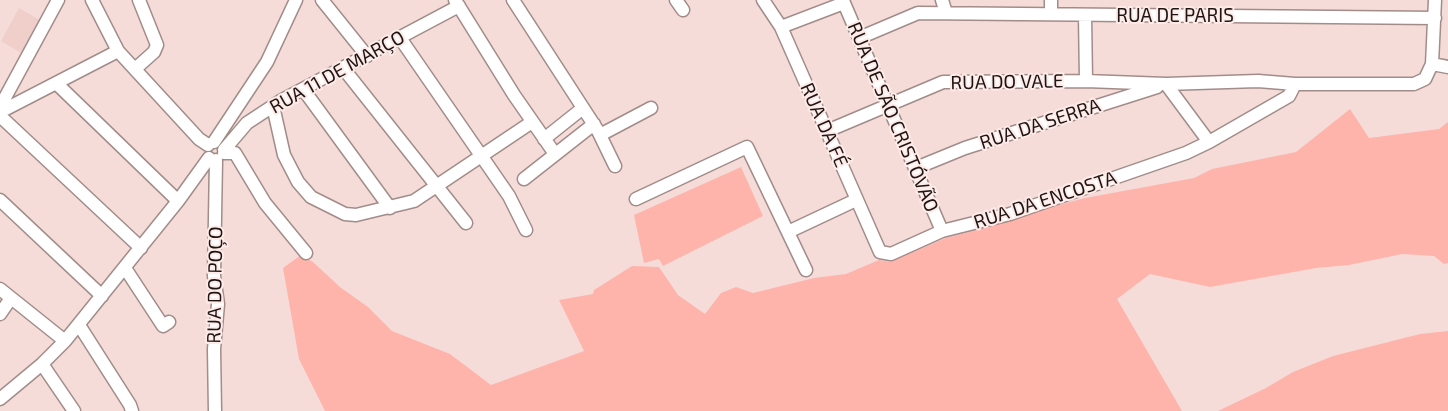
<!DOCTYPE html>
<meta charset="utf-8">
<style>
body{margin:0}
canvas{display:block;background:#f5dcd9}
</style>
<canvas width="1448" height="411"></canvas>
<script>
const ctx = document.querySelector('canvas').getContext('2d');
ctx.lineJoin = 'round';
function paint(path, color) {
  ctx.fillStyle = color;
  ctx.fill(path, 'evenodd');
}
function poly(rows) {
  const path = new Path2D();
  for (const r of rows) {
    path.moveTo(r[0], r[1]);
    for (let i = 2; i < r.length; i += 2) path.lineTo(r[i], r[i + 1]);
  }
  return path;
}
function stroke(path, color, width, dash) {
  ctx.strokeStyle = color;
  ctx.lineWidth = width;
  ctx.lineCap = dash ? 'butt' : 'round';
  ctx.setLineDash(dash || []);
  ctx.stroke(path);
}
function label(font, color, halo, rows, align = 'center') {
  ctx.font = font + ' "Exo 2",sans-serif';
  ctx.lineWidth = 4;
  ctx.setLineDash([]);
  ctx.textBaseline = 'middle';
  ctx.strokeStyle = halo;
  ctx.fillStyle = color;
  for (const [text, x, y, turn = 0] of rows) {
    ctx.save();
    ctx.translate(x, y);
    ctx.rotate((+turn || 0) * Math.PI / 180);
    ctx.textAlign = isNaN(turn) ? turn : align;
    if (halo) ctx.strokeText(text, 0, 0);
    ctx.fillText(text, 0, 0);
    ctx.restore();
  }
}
const built = poly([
 [19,8,40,20,21,53,1,41]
]);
const green = poly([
 [1350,109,1369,138,1439,129,1448,122,1448,263,1444,264,1434,256,1402,254,1349,265,1316,268,1210,287,1150,274,1117,299,1182,411,325,411,299,359,283,268,301,255,313,262,340,287,368,307,392,331,450,354,491,385,584,351,559,300,593,294,594,290,632,266,659,267,678,295,705,314,721,293,736,287,753,293,814,278,846,274,879,260,890,262,946,238,993,226,1032,212,1085,198,1194,178,1212,169,1296,152],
 [741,167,763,216,663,266,659,259,644,263,634,215],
 [1448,331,1448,411,1218,411,1266,388,1293,372,1333,356,1420,334]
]);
const minor = poly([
 [92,0,118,51,199,139,208,145],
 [322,0,367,56],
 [455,0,514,95,555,154],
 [513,0,598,131,615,166],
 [676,0,683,10],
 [763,0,781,27,880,252,891,254,942,231,1010,214,1186,153,1209,142],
 [942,0,946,13],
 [1051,0,1051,14],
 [1085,15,1086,81],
 [781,27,844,3,942,231],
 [400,38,509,196,526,230],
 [859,38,918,13,1435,18],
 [1432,64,1448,67],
 [343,68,466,223],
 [135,69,154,52,157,45,139,0],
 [56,83,178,201],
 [1295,84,1289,96,1209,142,1166,84,1258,81,1295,84,1414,84,1425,79,1432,64,1435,0],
 [303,89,390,208],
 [273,106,284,155,298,182,311,197,345,214,356,215,414,201,532,122],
 [0,107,58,0],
 [0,112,118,51],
 [0,116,141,248],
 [827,131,943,82,1086,81,1166,84],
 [600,135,651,108],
 [544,139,583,108],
 [214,142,267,62,296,0],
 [224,150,247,123,282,100,459,6],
 [224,153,235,153,265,203,306,253],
 [916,168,965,148,1157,87],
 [524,179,594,124],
 [636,199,747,147,806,270],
 [0,200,102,296],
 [788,232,856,200],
 [125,268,163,326,169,322],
 [0,289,65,341],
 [0,314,11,298],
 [79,325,130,405,132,411],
 [42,364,74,411],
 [0,399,42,364,65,341,178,201,209,158],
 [215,411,214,349,218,304,214,276,216,160]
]);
const streetNames = [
 ["RUA DE PARIS",1175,16],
 ["RUA 11 DE MARÇO",337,72,-29],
 ["RUA DO VALE",1007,82,-1],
 ["RUA DE SÃO CRISTÓVÃO",893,117,67],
 ["RUA DA SERRA",1040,124,-18],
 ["RUA DA FÉ",824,125,66],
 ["RUA DA ENCOSTA",1045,200,-18],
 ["RUA DO POÇO",215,285,-89]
];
paint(built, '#f0cfcb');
paint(green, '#ffb4ab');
stroke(minor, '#a28c89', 15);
stroke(minor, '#fff', 12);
label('19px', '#1d1514', '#feebe8', streetNames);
</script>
